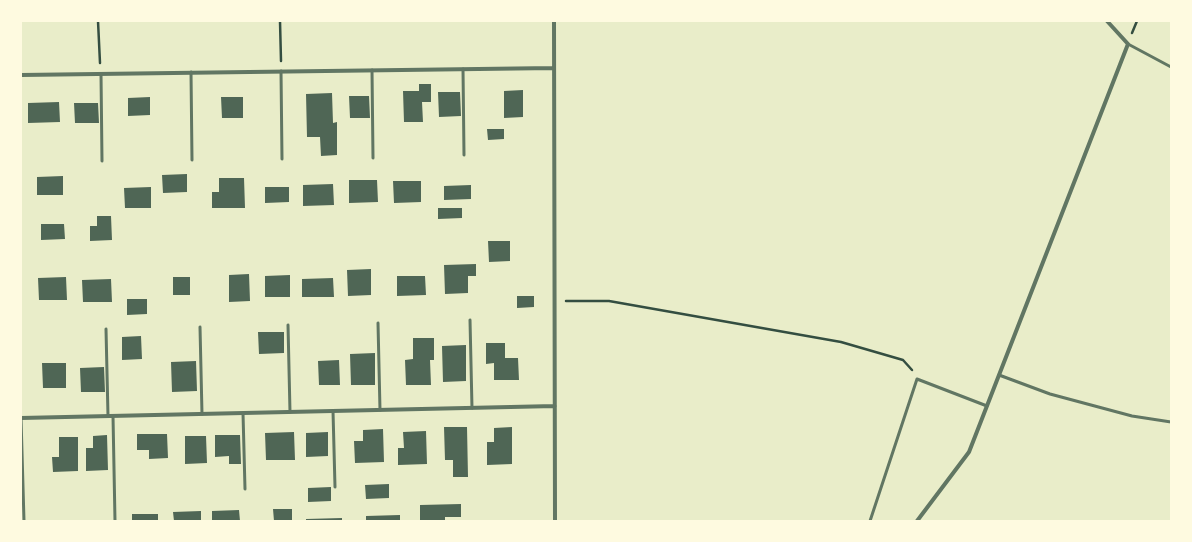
<!DOCTYPE html>
<style>
body{margin:0}
#map{position:relative;width:1192px;height:542px;overflow:hidden;background:#e9edc9;font-family:Ubuntu,sans-serif}
canvas{display:block}
.frame{position:absolute;inset:0;border:22px solid #fefae0;pointer-events:none}
</style>
<div id="map">
<canvas width="1192" height="542"></canvas>
<div class="frame"></div>
</div>
<script>
const ctx = document.querySelector('canvas').getContext('2d');
ctx.lineJoin = 'round';
function paint(path, color) {
  ctx.fillStyle = color;
  ctx.fill(path, 'evenodd');
}
function poly(rows) {
  const path = new Path2D();
  for (const r of rows) {
    path.moveTo(r[0], r[1]);
    for (let i = 2; i < r.length; i += 2) path.lineTo(r[i], r[i + 1]);
  }
  return path;
}
function stroke(path, color, width, dash) {
  ctx.strokeStyle = color;
  ctx.lineWidth = width;
  ctx.lineCap = dash ? 'butt' : 'round';
  ctx.setLineDash(dash || []);
  ctx.stroke(path);
}
const building = poly([
 [419,84,431,84,431,102,422,102,423,122,404,122,403,91,419,91],
 [523,90,523,117,504,118,504,91],
 [438,92,460,92,461,116,439,117],
 [332,93,333,123,337,122,337,155,321,156,320,137,307,137,306,94],
 [349,96,369,96,370,118,350,118],
 [150,97,150,115,128,116,128,98],
 [221,97,243,97,243,118,222,118],
 [59,102,60,122,28,123,28,103],
 [74,103,98,103,99,123,75,123],
 [487,129,504,129,504,139,488,140],
 [187,174,187,192,163,193,162,175],
 [63,176,63,195,37,195,37,177],
 [219,178,244,178,245,208,212,208,212,192,219,192],
 [349,180,377,180,378,202,349,203],
 [393,181,421,181,421,202,394,203],
 [333,184,334,205,303,206,303,185],
 [471,185,471,199,444,200,444,186],
 [151,187,151,208,125,208,124,188],
 [265,187,289,187,289,202,265,203],
 [438,208,462,208,462,218,438,219],
 [97,216,111,216,112,240,90,241,90,226,97,226],
 [41,224,64,224,65,239,41,240],
 [488,241,510,241,510,261,489,262],
 [476,264,476,276,468,276,468,293,445,294,444,265],
 [371,269,371,295,348,296,347,270],
 [249,274,250,301,229,302,229,275],
 [290,275,290,297,265,297,265,276],
 [397,276,425,276,426,295,397,296],
 [66,277,67,300,39,300,38,278],
 [173,277,190,277,190,295,173,295],
 [333,278,334,297,302,297,302,279],
 [111,279,112,302,83,302,82,280],
 [517,296,534,296,534,307,517,308],
 [127,299,147,299,147,314,127,315],
 [258,332,284,332,284,353,259,354],
 [141,336,142,359,122,360,122,337],
 [413,338,434,338,434,360,430,360,431,385,406,385,405,360,413,359],
 [486,343,505,343,505,358,518,358,519,380,494,380,494,363,486,364],
 [466,345,466,381,443,382,442,346],
 [375,353,375,385,351,385,350,354],
 [339,360,340,385,319,385,318,361],
 [196,361,197,391,172,392,171,362],
 [42,363,66,363,66,388,43,388],
 [104,367,105,392,81,392,80,368],
 [444,427,467,427,468,477,453,477,453,460,445,460],
 [512,427,512,464,487,465,487,442,494,442,494,428],
 [383,429,384,462,355,463,354,441,363,441,363,430],
 [426,431,427,464,398,465,398,448,404,448,403,432],
 [294,432,295,460,266,460,265,433],
 [328,432,328,456,306,457,306,433],
 [137,434,167,434,168,458,149,459,149,450,137,450],
 [107,435,108,470,86,471,86,448,93,448,93,436],
 [215,435,240,435,241,464,229,464,229,456,215,457],
 [185,436,206,436,207,463,185,464],
 [59,437,78,437,78,471,53,472,52,457,59,457],
 [389,484,389,498,366,499,365,485],
 [331,487,331,501,308,502,308,488],
 [461,504,461,517,445,517,445,521,420,521,420,505],
 [273,509,292,509,292,521,274,521],
 [239,510,240,521,212,521,212,511],
 [201,511,201,521,174,521,173,512],
 [132,514,158,514,158,521,132,521],
 [400,515,400,521,366,521,366,516],
 [342,518,342,521,306,521,306,519]
]);
const path = poly([
 [98,21,100,63],
 [280,21,281,61],
 [1132,33,1137,21],
 [566,301,609,301,841,342,903,360,912,370]
]);
const service = poly([
 [1128,44,1171,67],
 [463,69,464,155],
 [372,70,373,158],
 [281,71,282,159],
 [191,72,192,160],
 [101,74,102,161],
 [470,320,472,408],
 [378,323,380,410],
 [288,325,290,412],
 [200,327,202,414],
 [106,329,108,416],
 [999,375,1050,394,1132,416,1171,422],
 [333,411,335,487],
 [243,413,245,489],
 [113,416,115,521],
 [21,418,24,521],
 [870,521,917,379,987,406]
]);
const minor = poly([
 [554,21,555,521],
 [21,75,554,68],
 [21,418,555,406],
 [917,521,969,452,1128,44,1107,21]
]);
paint(building, '#4f6655');
stroke(path, '#344e41', 2.5);
stroke(service, '#617663', 3);
stroke(minor, '#617663', 4);
</script>
